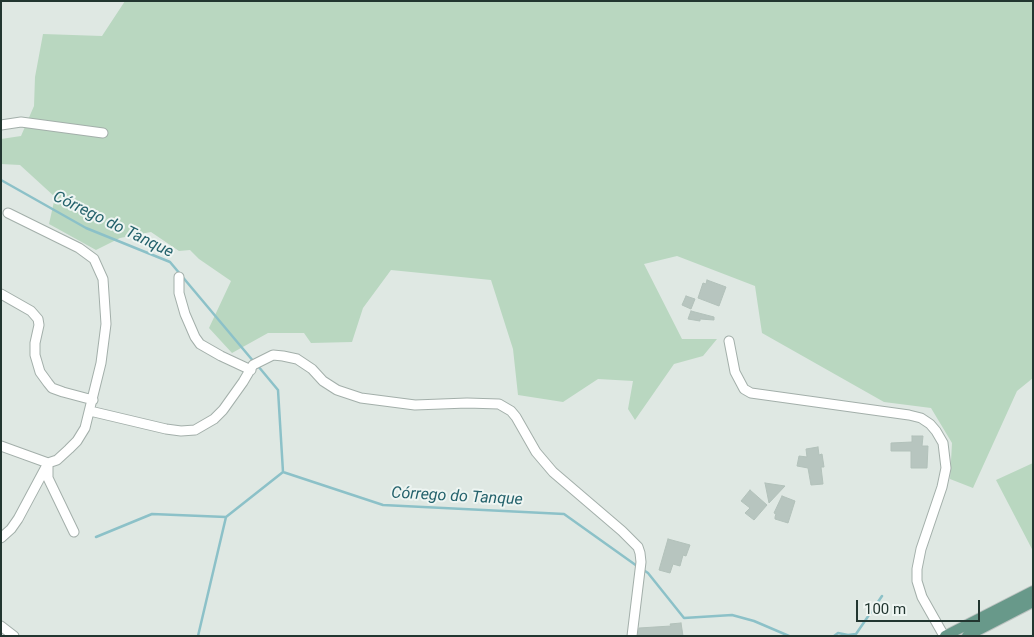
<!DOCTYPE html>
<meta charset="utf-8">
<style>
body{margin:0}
#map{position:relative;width:1034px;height:637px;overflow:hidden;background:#dfe8e3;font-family:Roboto,sans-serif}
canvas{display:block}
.frame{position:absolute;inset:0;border:2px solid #223630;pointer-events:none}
.scale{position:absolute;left:856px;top:600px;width:124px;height:22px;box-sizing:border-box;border:2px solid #223630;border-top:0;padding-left:6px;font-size:15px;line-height:18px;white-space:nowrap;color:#223630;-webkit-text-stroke:4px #eef5f2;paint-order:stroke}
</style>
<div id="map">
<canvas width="1034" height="637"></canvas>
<div class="frame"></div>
<div class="scale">100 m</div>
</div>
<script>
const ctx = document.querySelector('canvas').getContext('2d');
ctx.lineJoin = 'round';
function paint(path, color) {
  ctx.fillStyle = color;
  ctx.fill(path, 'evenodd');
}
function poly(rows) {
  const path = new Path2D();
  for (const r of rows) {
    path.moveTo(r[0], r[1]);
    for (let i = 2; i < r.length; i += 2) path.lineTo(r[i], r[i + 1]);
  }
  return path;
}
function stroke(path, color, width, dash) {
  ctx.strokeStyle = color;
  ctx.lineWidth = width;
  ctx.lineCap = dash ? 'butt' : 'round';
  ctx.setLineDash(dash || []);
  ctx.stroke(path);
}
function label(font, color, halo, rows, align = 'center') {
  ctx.font = font + ' Roboto,sans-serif';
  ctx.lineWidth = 4;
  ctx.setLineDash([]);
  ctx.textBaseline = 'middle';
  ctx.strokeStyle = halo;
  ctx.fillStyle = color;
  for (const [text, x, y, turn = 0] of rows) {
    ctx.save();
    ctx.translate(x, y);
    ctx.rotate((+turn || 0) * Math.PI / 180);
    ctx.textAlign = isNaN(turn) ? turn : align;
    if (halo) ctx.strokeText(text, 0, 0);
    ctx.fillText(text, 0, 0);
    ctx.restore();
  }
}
const green = poly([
 [125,1,1033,1,1033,378,1017,391,973,488,950,479,952,443,931,408,884,402,762,333,755,286,677,256,644,264,682,339,717,339,703,356,674,364,635,420,628,409,633,381,598,379,563,402,518,395,513,349,491,280,391,270,363,308,352,342,311,343,304,333,268,333,232,353,209,328,231,281,199,259,190,250,179,251,151,232,120,238,96,250,49,224,55,197,20,165,1,164,1,139,21,136,34,106,35,77,43,34,102,36],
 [1033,463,1033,551,996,480]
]);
const stream = poly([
 [1,180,86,228,170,262,254,362],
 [258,366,278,390,283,472,383,505,564,514,637,566],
 [96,537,152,514,226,517,283,472],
 [642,569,648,573,684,618,732,615,754,621,789,636],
 [198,636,226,517],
 [834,636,838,633,848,635,856,634,882,596]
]);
const building = poly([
 [707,280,726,287,719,306,698,298,703,283,706,284,707,280],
 [686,296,695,299,691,309,682,305,686,296],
 [691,311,714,317,714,320,700,319,700,321,688,319,691,311],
 [912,436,923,436,922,446,928,446,927,468,911,468,911,451,891,451,891,443,912,442,912,436],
 [818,447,819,455,822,454,824,467,821,467,823,484,811,485,808,468,797,466,799,456,807,457,806,449,818,447],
 [765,483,785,486,769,503,765,483],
 [750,490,767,505,754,520,745,513,750,508,741,501,750,490],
 [782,496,795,501,788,523,775,519,775,517,776,514,774,513,782,496],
 [668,539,690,545,686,556,683,555,680,566,673,564,670,573,659,570,668,539],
 [681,623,683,636,638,636,639,628,671,626,670,624,681,623]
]);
const minor = poly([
 [1,125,21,122,103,133],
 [179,277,179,293,185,314,195,337,200,344,221,356,251,370],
 [1,294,31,311,38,319,39,325,35,343,35,355,40,372,48,383,52,388,63,392,93,400],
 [729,341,735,372,744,389,751,393,909,415,921,418,930,424,936,431,943,443,946,468,942,487,921,549,917,569,917,581,922,597,944,636],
 [90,411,166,429,181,431,195,430,214,419,223,410,243,382,253,365,273,355,283,356,297,359,312,369,323,381,337,390,361,398,415,405,467,403,499,404,511,411,516,417,536,452,553,472,622,531,638,547,640,553,641,562,632,636],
 [1,446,48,463,48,478,74,532],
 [1,538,11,529,18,519,48,463,57,460,69,449,77,441,85,428,101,363,106,324,103,279,94,259,79,248,8,213],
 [1,626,14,636]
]);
const major = poly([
 [945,636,1033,591],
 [967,636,1033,602]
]);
const waterNames = [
 ["Córrego do Tanque",113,225,26],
 ["Córrego do Tanque",457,497,3]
];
paint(green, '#b9d7c0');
stroke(stream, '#8cc1c8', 2.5);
paint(building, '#b7c5bf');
stroke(building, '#b2c1ba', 1);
stroke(minor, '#a3afaa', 11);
stroke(major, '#bdc3c1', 12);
stroke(minor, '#fff', 9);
stroke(major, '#68998a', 10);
label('italic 16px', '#23616b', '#eef5f2', waterNames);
</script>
